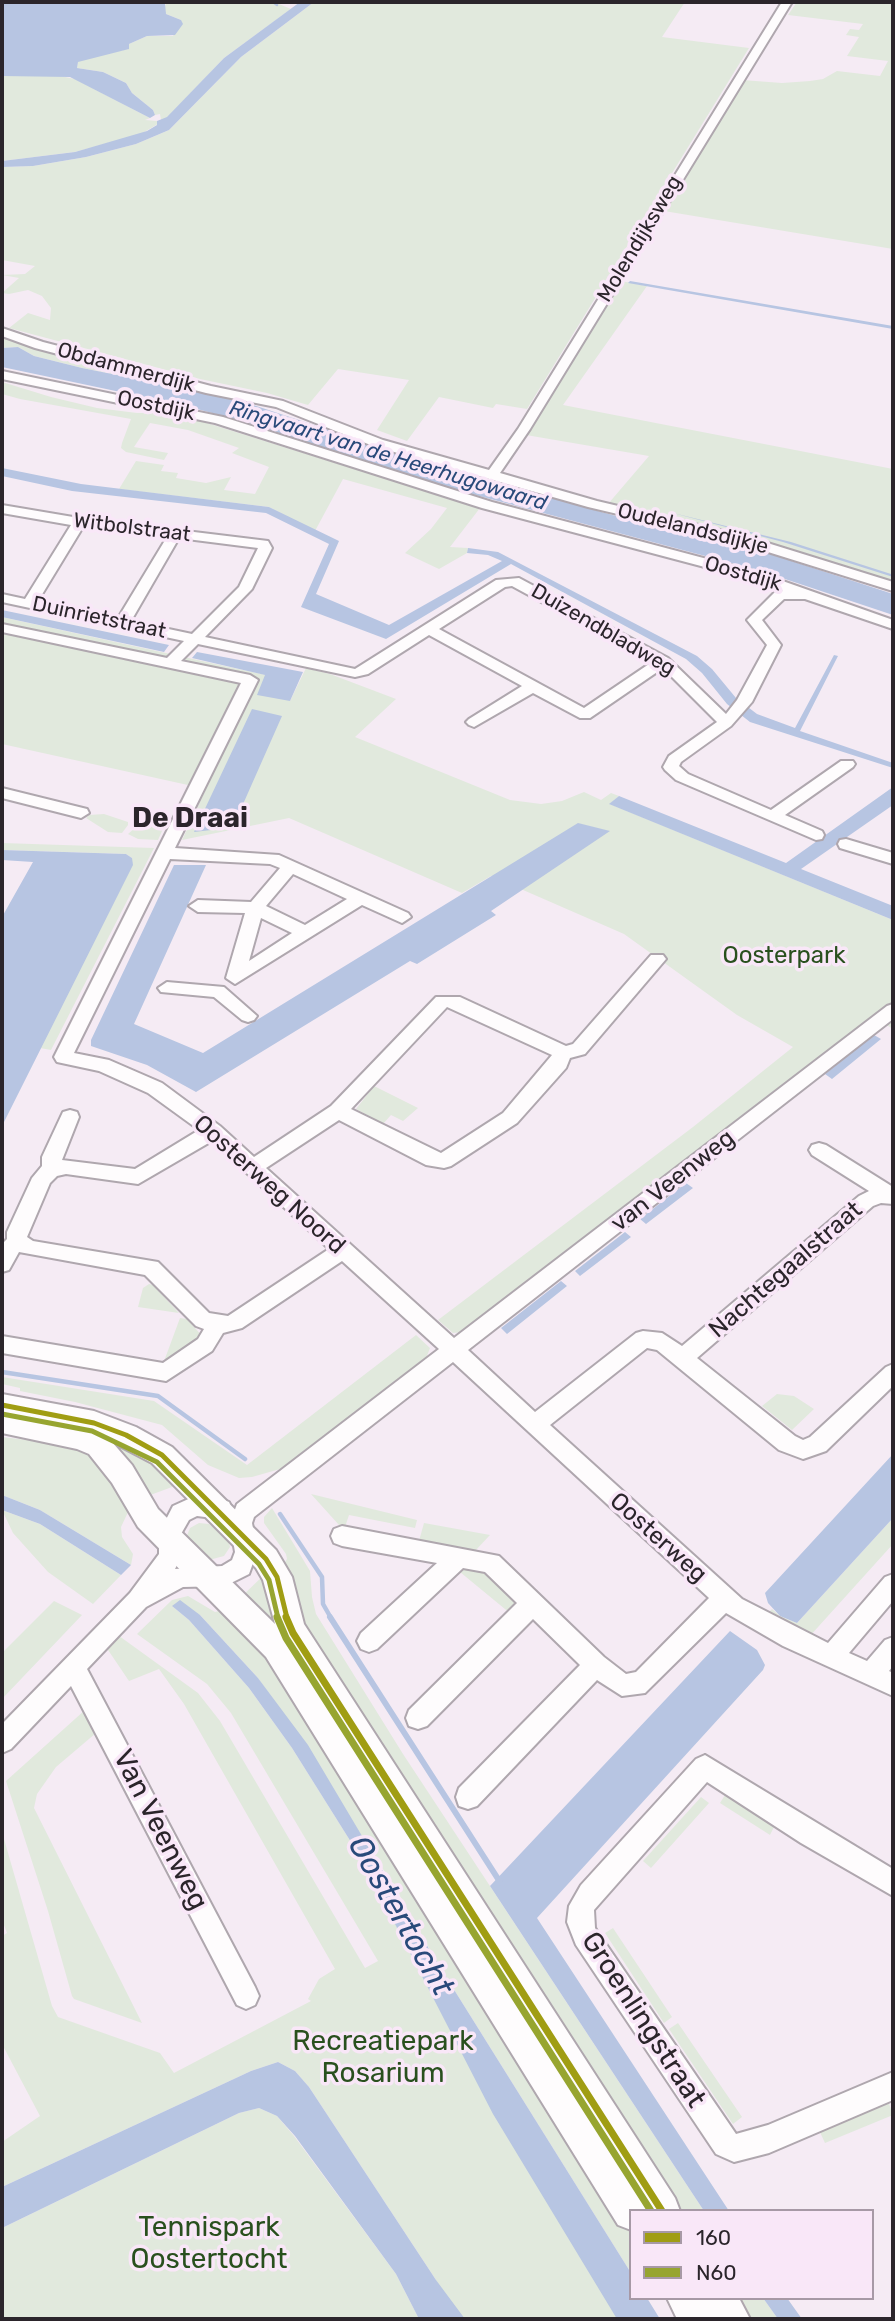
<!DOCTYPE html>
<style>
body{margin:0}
#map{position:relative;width:895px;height:2321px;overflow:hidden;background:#f5ebf4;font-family:Rubik,sans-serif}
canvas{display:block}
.frame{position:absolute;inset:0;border:4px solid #2b252b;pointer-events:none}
.legend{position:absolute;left:629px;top:2209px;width:245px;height:91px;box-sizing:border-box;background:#f9e7f8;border:2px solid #a799a6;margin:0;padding:9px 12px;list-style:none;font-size:21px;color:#2b252b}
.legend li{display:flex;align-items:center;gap:14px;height:35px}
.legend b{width:35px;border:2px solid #a799a6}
</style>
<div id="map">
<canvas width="895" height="2321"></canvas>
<div class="frame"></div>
<ul class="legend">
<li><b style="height:9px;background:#a09d13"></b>160</li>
<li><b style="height:9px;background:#97a530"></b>N60</li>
</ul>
</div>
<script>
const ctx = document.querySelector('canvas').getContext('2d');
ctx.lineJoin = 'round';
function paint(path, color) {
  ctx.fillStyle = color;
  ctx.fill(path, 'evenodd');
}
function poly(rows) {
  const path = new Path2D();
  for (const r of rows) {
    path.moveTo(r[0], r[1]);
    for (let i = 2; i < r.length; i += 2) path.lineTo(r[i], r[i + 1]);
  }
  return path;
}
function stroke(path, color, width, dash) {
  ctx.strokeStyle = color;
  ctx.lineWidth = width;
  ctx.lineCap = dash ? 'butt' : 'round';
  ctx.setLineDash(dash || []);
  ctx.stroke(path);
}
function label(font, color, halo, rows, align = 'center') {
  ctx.font = font + ' Rubik,sans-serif';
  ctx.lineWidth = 7;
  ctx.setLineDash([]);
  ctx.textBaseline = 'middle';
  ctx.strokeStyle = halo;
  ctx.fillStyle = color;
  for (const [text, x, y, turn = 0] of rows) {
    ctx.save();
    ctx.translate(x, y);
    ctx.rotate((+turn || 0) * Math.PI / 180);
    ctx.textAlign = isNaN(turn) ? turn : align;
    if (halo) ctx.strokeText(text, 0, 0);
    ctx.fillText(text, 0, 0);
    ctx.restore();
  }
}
const green = poly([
 [167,2,274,2,291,9,224,58,167,118,161,120,160,114,155,115,153,110,132,93,126,83,103,72,77,68,78,60,128,49,129,44,147,36,173,36,181,20,166,14,163,10],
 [314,2,685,2,662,37,749,48,527,409,496,404,493,408,439,397,407,441,377,430,409,380,338,369,308,405,267,393,200,379,9,328,28,313,50,320,51,308,42,296,28,290,9,294,2,293,19,278,2,275,25,274,35,266,2,260,2,167,33,166,86,157,136,144,169,130,241,57],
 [797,2,893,2,893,249,664,211,742,80,782,83,810,81,823,79,837,71,880,76,888,61,847,56,859,37,846,35,850,29,859,30,863,24,788,15],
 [55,75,75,79,150,118,145,120,157,121,158,124,141,134,75,152,2,161,2,76],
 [621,281,647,286,563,405,893,469,893,585,608,504,649,456,526,435],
 [2,336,17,342,188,389,82,368,34,356,18,347,2,348],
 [2,382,51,397,97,408,137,413,175,413,480,508,450,547,468,548,467,553,439,569,405,553,431,529,447,508,343,479,315,531,269,507,119,489,136,461,164,465,161,471,178,473,176,478,206,483,231,477,224,490,255,494,269,467,232,453,239,448,188,430,150,423,134,447,168,453,164,460,126,452,121,448,122,443,131,419,20,399,2,394],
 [2,617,266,675,290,701,306,668,330,674,396,699,355,737,510,800,541,804,562,801,584,792,601,800,611,793,619,796,610,804,893,920,893,1029,874,1017,463,1332,453,1333,438,1320,693,1127,793,1047,737,1015,624,934,491,876,462,893,289,818,182,840,206,789,2,744],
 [104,814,128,822,128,825,122,833,108,832,86,818,89,815],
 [163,819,166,822,158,840,138,839,128,834,144,820],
 [2,843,154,848,51,1050,40,1048,132,858,126,854,2,850],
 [374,1086,418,1108,403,1121,391,1115,383,1124,356,1109],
 [149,1284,153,1285,179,1313,138,1307,143,1288],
 [180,1318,187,1319,203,1337,163,1364],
 [416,1335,430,1348,425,1361,287,1467,252,1477,239,1478,208,1465,162,1425,75,1402,20,1391,20,1388,2,1384,2,1377,154,1401,247,1465],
 [777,1394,794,1396,814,1409,792,1430,762,1406],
 [72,1422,135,1449,176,1482,172,1487,145,1497],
 [2,1437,54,1443,83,1450,94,1457,130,1508,121,1527,122,1537,133,1554,131,1565,40,1510,2,1495],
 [311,1494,417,1520,415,1528,349,1515,345,1527,339,1525],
 [272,1508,310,1571,312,1597,316,1614,403,1754,704,2211,671,2211,297,1628,283,1565,287,1559,286,1554,264,1523,264,1517],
 [2,1510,40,1524,121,1575,93,1604,48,1572,13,1533],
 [893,1518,893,1544,809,1637,764,1617,772,1609,780,1616,797,1623],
 [199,1523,209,1524,228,1538,230,1547,224,1556,209,1560,186,1538,190,1528],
 [424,1523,490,1535,475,1551,419,1541],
 [465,1568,492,1575,522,1604,511,1614,460,1572],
 [266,1573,283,1631,238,1600],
 [188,1596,215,1612,227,1609,271,1651,631,2229,631,2273,438,1964,396,1889,258,1678,200,1615,172,1606,189,1620,249,1688,292,1748,361,1858,406,1944,631,2319,450,2319,436,2280,309,2087,295,2071,278,2062,251,2071,2,2187,2,2142,40,2116,2,2044,2,1936,7,1933,2,1920,2,1832,52,2006,58,2017,160,2053,174,2073,311,2001,308,1999,319,1979,335,1969,184,1704,159,1669,129,1681,104,1644,115,1633,198,1693,220,1721,365,1968,378,1961,231,1713,207,1684,137,1634,172,1600],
 [54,1601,82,1615,2,1699,2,1653],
 [85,1710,96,1733,56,1767,37,1794,34,1808,142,2023,74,1999,72,1996,48,1911,6,1781],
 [725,1795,774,1827,770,1835,720,1803],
 [701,1797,709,1803,651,1868,643,1861],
 [613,1928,672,2017,664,2023,605,1933],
 [678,2023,742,2117,733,2124,669,2029],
 [888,2101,893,2115,825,2143,819,2130],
 [259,2108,277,2116,294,2136,396,2274,419,2319,2,2319,2,2228,239,2113],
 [728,2298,763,2298,778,2319,742,2319]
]);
const water = poly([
 [2,2,169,3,165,4,166,14,181,20,183,24,175,35,147,36,129,44,129,49,78,62,77,68,103,72,126,83,132,93,153,110,155,115,150,118,70,77,2,76],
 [300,2,314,2,241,57,169,130,136,144,86,157,33,166,2,167,2,161,75,152,147,131,157,125,157,121,167,117,224,58],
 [630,281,893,326,893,329,628,283],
 [18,347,34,356,82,368,232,398,448,469,623,518,761,551,893,594,893,615,758,570,434,484,246,422,182,405,2,367,2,348],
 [2,468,81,484,269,507,339,541,316,594,389,625,502,561,488,555,467,553,468,548,498,552,697,656,712,669,736,698,757,714,795,728,834,655,838,656,800,731,893,763,893,768,750,722,727,704,702,673,686,659,511,564,386,639,301,607,329,544,266,513,72,491,2,476],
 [669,512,791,542,891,574,893,577,783,542],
 [2,610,169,645,164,652,2,617],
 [197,652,303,672,290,701,257,695,265,675,192,658],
 [252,709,282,716,236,820,211,830,194,832],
 [893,787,893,805,801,869,893,906,893,920,609,804,619,796,786,863],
 [578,823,610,831,491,911,496,915,417,964,410,961,196,1092,147,1065,91,1046,91,1040,174,865,206,865,134,1024,203,1053],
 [2,850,126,854,132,858,133,865,2,1126,2,917,33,862,2,860],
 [874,1035,881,1039,832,1079,825,1074],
 [686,1183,693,1188,646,1224,640,1219],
 [625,1232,631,1237,580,1276,575,1271],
 [561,1281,567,1286,507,1334,501,1328],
 [893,1454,893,1518,797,1623,780,1616,768,1603,765,1593],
 [2,1495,40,1510,131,1565,121,1575,40,1524,2,1510],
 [180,1600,200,1615,258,1678,308,1745,438,1964,631,2273,631,2298,647,2298,660,2319,617,2319,493,2114,361,1858,292,1748,249,1688,189,1620,172,1606],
 [730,1631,757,1650,765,1665,763,1670,537,1918,729,2211,704,2211,490,1886],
 [278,2062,295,2071,309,2087,436,2280,465,2319,419,2319,396,2274,295,2136,277,2116,259,2108,239,2113,2,2228,2,2187,251,2071],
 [763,2298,787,2298,802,2319,778,2319]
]);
const streamFar2 = poly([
 [273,2,277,5]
]);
const streamFar1 = poly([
 [2,1372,158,1396,245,1459],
 [280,1514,322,1577,323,1604,331,1618]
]);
const stream = poly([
 [330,1617,500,1882]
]);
const minor = poly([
 [782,2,792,2,530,429,500,473,597,501,745,536,893,582,893,591,736,542,588,507,373,446,276,407,206,393,35,348,2,336,2,328,43,342,211,386,283,401,383,440,489,470,518,429,782,2],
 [2,371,223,417,492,502,760,573,893,620,893,629,805,599,784,599,762,620,781,645,752,702,731,726,681,762,679,766,688,774,771,810,841,761,853,761,855,764,853,767,785,815,822,831,824,835,822,839,816,840,676,780,665,770,663,767,669,756,717,722,663,668,590,718,580,718,533,693,474,727,469,725,466,722,469,719,522,686,429,635,368,674,355,677,198,644,181,661,250,675,258,680,175,848,279,855,408,913,411,917,402,923,362,905,235,984,226,978,245,913,198,912,189,906,198,900,251,902,280,868,270,864,170,859,74,1053,109,1060,162,1083,220,1126,254,1157,331,1106,436,997,460,997,566,1046,573,1044,651,955,663,955,666,959,585,1054,570,1058,566,1068,517,1123,451,1166,444,1168,426,1165,339,1120,266,1168,454,1338,887,1006,893,1004,893,1019,468,1350,535,1412,636,1333,643,1331,662,1333,682,1346,859,1196,869,1191,812,1155,809,1150,812,1145,819,1143,826,1145,893,1187,893,1204,881,1203,873,1206,697,1358,795,1436,803,1440,810,1437,886,1367,893,1364,893,1386,826,1451,803,1459,779,1450,657,1350,647,1348,550,1425,742,1599,828,1643,885,1577,893,1574,893,1601,849,1653,867,1661,885,1640,893,1637,893,1666,889,1671,893,1673,893,1696,783,1646,726,1613,645,1693,622,1696,597,1680,477,1806,468,1809,459,1806,456,1797,459,1788,580,1665,533,1619,427,1726,418,1729,409,1726,406,1718,409,1710,517,1603,485,1572,463,1568,377,1649,369,1652,361,1649,357,1641,361,1633,437,1563,342,1546,334,1543,331,1536,334,1529,342,1526,499,1556,604,1657,626,1674,636,1672,709,1598,453,1362,254,1517,252,1523,257,1552,249,1574,225,1586,183,1587,146,1607,87,1669,255,1987,259,1996,255,2005,246,2009,237,2005,71,1686,11,1749,2,1753,2,1724,130,1593,159,1554,159,1533,173,1506,195,1496,221,1499,229,1502,232,1509,229,1516,221,1519,197,1516,189,1520,181,1534,181,1557,175,1569,222,1566,232,1560,235,1552,230,1523,237,1504,439,1349,342,1261,242,1328,223,1333,212,1351,166,1381,2,1353,2,1336,163,1363,198,1339,204,1329,196,1326,145,1275,19,1252,9,1270,2,1272,2,1244,7,1239,7,1232,32,1178,42,1166,42,1157,63,1112,70,1110,77,1112,79,1117,62,1160,135,1169,199,1130,148,1093,99,1071,57,1062,54,1057,241,683,2,632,2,624,167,658,184,641,2,602,2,594,25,599,71,525,2,513,2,505,79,518,268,541,272,548,252,589,205,637,355,669,496,580,519,578,668,658,726,714,737,700,767,645,747,620,775,592,783,591,750,579,482,508,215,423,2,379,2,371],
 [83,527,167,537,118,618,38,601,83,527],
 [179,538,258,548,239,587,192,634,131,621,179,538],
 [512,586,652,662,584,708,439,629,505,587,512,586],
 [293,874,347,899,305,925,266,906,293,874],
 [261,918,292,933,249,961,261,918],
 [447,1007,552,1055,503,1113,441,1153,351,1109,447,1007],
 [212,1141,329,1249,228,1316,209,1313,158,1262,33,1241,27,1237,50,1183,57,1176,66,1174,138,1184,212,1141],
 [2,788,87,809,89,813,81,818,2,798,2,788],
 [846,839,893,853,893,864,840,848,838,844,840,840,846,839],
 [167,982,224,987,257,1016,254,1020,248,1022,242,1020,214,997,161,992,158,988,167,982],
 [705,1755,893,1869,893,1896,801,1843,707,1782,594,1910,595,1928,736,2134,768,2125,893,2072,893,2100,769,2153,734,2162,716,2154,576,1945,567,1922,569,1906,581,1885,696,1759,705,1755]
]);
const major = poly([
 [2,1394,94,1411,136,1427,172,1447,276,1550,292,1577,304,1624,675,2198,680,2211,631,2211,631,2230,618,2225,266,1657,138,1527,112,1483,89,1454,77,1449,2,1433,2,1394],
 [112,1442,152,1463,256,1568,263,1580,275,1624,158,1509,132,1465,112,1442],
 [667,2298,739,2298,750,2319,677,2319,667,2298]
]);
const bus1Far1 = poly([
 [2,1405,94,1423,126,1435,162,1455,266,1559,277,1577,287,1618]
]);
const bus1 = poly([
 [286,1617,293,1633,662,2211]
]);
const bus2Far1 = poly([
 [2,1414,92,1431,157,1462,259,1564,269,1580,278,1618]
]);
const bus2 = poly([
 [277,1617,286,1638,651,2211]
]);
const farStreetnames = [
 ["Molendijksweg",640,239,-59],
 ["Obdammerdijk",126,368,15],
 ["Oostdijk",156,406,12],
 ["Witbolstraat",132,528,7],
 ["Oudelandsdijkje",693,529,14],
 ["Oostdijk",743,574,16],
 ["Duinrietstraat",99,618,12],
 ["Duizendbladweg",603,630,30]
];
const farWaternames = [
 ["Ringvaart van de Heerhugowaard",388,456,17]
];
const parkNames = [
 ["Oosterpark",784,956]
];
const streetNames = [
 ["van Veenweg",673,1181,-38],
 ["Oosterweg Noord",269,1185,42],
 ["Nachtegaalstraat",786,1270,-41],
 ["Oosterweg",658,1538,42]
];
const quarterNames = [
 ["De Draai",190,819]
];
const nearStreetnames = [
 ["Van Veenweg",160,1830,63],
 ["Groenlingstraat",643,2020,57]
];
const nearParknames = [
 ["Recreatiepark",383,2042],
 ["Rosarium",383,2074],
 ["Tennispark",209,2228],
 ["Oostertocht",209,2260]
];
const nearWaternames = [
 ["Oostertocht",400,1916,60]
];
paint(green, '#e1e9dd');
paint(water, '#b7c5e2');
stroke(streamFar2, '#b7c5e2', 2.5);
stroke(streamFar1, '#b7c5e2', 4.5);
stroke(stream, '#b7c5e2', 6);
stroke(minor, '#afa7ae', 4);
stroke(major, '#afa7ae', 4);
paint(minor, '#fefcfd');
paint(major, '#fefcfd');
stroke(bus1Far1, '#a09d13', 5);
stroke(bus1, '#a09d13', 7);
stroke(bus2Far1, '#97a530', 5);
stroke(bus2, '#97a530', 7);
label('21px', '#2b252b', '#f9e7f8', farStreetnames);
label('italic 21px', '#294a7a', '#f9e7f8', farWaternames);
label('24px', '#29501e', '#f9e7f8', parkNames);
label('24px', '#2b252b', '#f9e7f8', streetNames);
label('bold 28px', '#2b252b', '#f9e7f8', quarterNames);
label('28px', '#2b252b', '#f9e7f8', nearStreetnames);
label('28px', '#29501e', '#f9e7f8', nearParknames);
label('italic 32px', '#294a7a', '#f9e7f8', nearWaternames);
</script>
